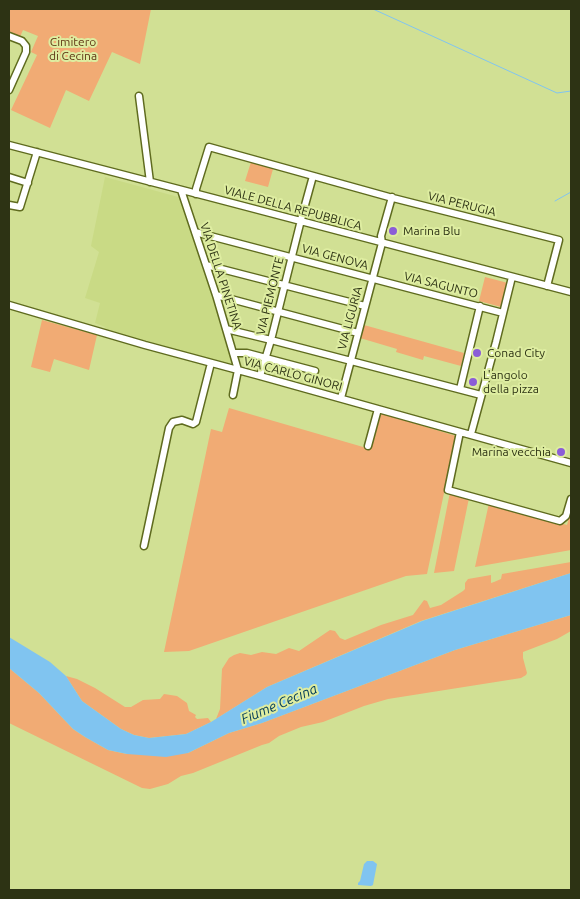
<!DOCTYPE html>
<style>
body{margin:0}
#map{position:relative;width:580px;height:899px;overflow:hidden;background:#d1e094;font-family:Ubuntu,sans-serif}
canvas{display:block}
.frame{position:absolute;inset:0;border:10px solid #2d3314;pointer-events:none}
</style>
<div id="map">
<canvas width="580" height="899"></canvas>
<div class="frame"></div>
</div>
<script>
const ctx = document.querySelector('canvas').getContext('2d');
ctx.lineJoin = 'round';
function paint(path, color) {
  ctx.fillStyle = color;
  ctx.fill(path, 'evenodd');
}
function poly(rows) {
  const path = new Path2D();
  for (const r of rows) {
    path.moveTo(r[0], r[1]);
    for (let i = 2; i < r.length; i += 2) path.lineTo(r[i], r[i + 1]);
  }
  return path;
}
function stroke(path, color, width, dash) {
  ctx.strokeStyle = color;
  ctx.lineWidth = width;
  ctx.lineCap = dash ? 'butt' : 'round';
  ctx.setLineDash(dash || []);
  ctx.stroke(path);
}
function label(font, color, halo, rows, align = 'center') {
  ctx.font = font + ' Ubuntu,sans-serif';
  ctx.lineWidth = 4;
  ctx.setLineDash([]);
  ctx.textBaseline = 'middle';
  ctx.strokeStyle = halo;
  ctx.fillStyle = color;
  for (const [text, x, y, turn = 0] of rows) {
    ctx.save();
    ctx.translate(x, y);
    ctx.rotate((+turn || 0) * Math.PI / 180);
    ctx.textAlign = isNaN(turn) ? turn : align;
    if (halo) ctx.strokeText(text, 0, 0);
    ctx.fillText(text, 0, 0);
    ctx.restore();
  }
}
const built = poly([
 [105,177,182,198,222,325,232,361,229,365,106,329,105,327,95,323,100,303,85,298,99,252,91,246]
]);
const green = poly([
 [9,9,151,9,140,64,112,52,89,101,66,90,50,128,11,110,37,55,31,52,38,36,23,30,20,37,9,31],
 [251,162,273,169,268,187,245,181],
 [485,277,508,283,501,307,479,301],
 [42,320,97,335,89,370,54,359,50,372,31,367],
 [364,325,464,353,461,366,424,356,423,360,396,352,397,349,360,338],
 [229,408,370,449,381,413,456,436,427,574,406,576,189,651,164,652,211,429,222,432],
 [450,492,469,498,454,571,434,573],
 [489,503,567,525,571,511,571,550,475,567],
 [571,562,571,573,421,621,267,687,216,719,220,709,222,669,229,658,234,655,240,653,251,655,262,652,276,654,289,648,299,651,330,630,335,631,340,638,345,640,381,625,413,615,424,600,427,601,430,608,441,605,463,591,465,589,465,583,468,579,491,575,491,583,494,582,501,579,502,574],
 [571,615,571,631,557,639,523,652,523,658,527,673,526,675,521,678,388,699,364,706,323,722,301,727,279,736,269,743,262,745,193,773,181,776,168,784,150,789,142,788,9,723,9,668,39,693,73,729,85,737,108,750,127,754,188,753,229,733,262,723,455,650],
 [66,676,77,679,95,688,125,707,131,707,143,700,160,699,164,694,177,696,187,703,189,711,196,715,195,717,197,719,208,718,211,722,186,734,149,738,134,735,121,729,82,701]
]);
const water = poly([
 [571,573,571,615,455,650,262,723,229,733,188,753,166,757,127,754,108,750,85,737,73,729,39,693,9,668,9,637,50,662,66,676,82,701,121,729,134,735,149,738,186,734,211,722,267,687,422,621],
 [367,861,373,861,377,864,373,885,371,886,358,885,358,883,360,881,364,864]
]);
const stream = poly([
 [373,9,557,93,571,91],
 [555,201,571,192]
]);
const minor = poly([
 [9,36,22,41,26,46,26,52,9,90],
 [139,96,150,182],
 [9,145,213,198,571,292],
 [9,177,28,183],
 [181,190,216,295,238,370,233,395],
 [196,194,196,189,209,147,389,197,559,240,547,286],
 [9,205,20,207,37,152],
 [195,232,503,313],
 [206,265,365,306],
 [216,295,358,333],
 [9,305,145,345,260,376,571,463],
 [226,329,271,340,481,395],
 [233,353,247,353,315,371],
 [260,376,271,340,302,216,313,176],
 [460,389,480,306],
 [341,398,382,243,381,236,392,197],
 [460,432,448,490,560,521,566,516,571,499],
 [471,434,496,342,512,277],
 [368,446,378,409],
 [144,546,169,428,173,422,182,420,193,424,196,422,211,363]
]);
const markers = [
 [393,231,5,"#8b5dd7"],
 [477,353,5,"#8b5dd7"],
 [473,382,5,"#8b5dd7"],
 [561,452,5,"#8b5dd7"]
];
const parkNames = [
 ["Cimitero",73,42],
 ["di Cecina",73,56]
];
const streetNames = [
 ["VIA PERUGIA",462,204,14],
 ["VIALE DELLA REPUBBLICA",293,208,15],
 ["VIA GENOVA",335,257,15],
 ["VIA DELLA PINETINA",221,276,72],
 ["VIA SAGUNTO",441,285,14],
 ["VIA PIEMONTE",270,296,-76],
 ["VIA LIGURIA",350,318,-75],
 ["VIA CARLO GINORI",293,374,15]
];
const poiNames = [
 ["Marina Blu",403,231],
 ["Conad City",487,353],
 ["L'angolo",483,375],
 ["della pizza",483,389],
 ["Marina vecchia",551,452,"right"]
];
const waterNames = [
 ["Fiume Cecina",279,704,-23]
];
paint(built, '#c9da85');
paint(green, '#f1ab74');
paint(water, '#80c4f0');
stroke(stream, '#80c4f0', 1);
stroke(minor, '#5f6b1f', 9);
stroke(minor, '#fff', 6);
for (const [x, y, r, color] of markers) {
  const dot = new Path2D();
  dot.arc(x, y, r, 0, 2 * Math.PI);
  ctx.fillStyle = color;
  ctx.fill(dot);
  stroke(dot, '#deeda1', 2);
}
label('12px', '#5f3715', '#deeda1', parkNames);
label('12px', '#2d3314', '#deeda1', streetNames);
label('12px', '#2d3314', '#deeda1', poiNames, 'left');
label('italic 14px', '#003b58', '#deeda1', waterNames);
</script>
